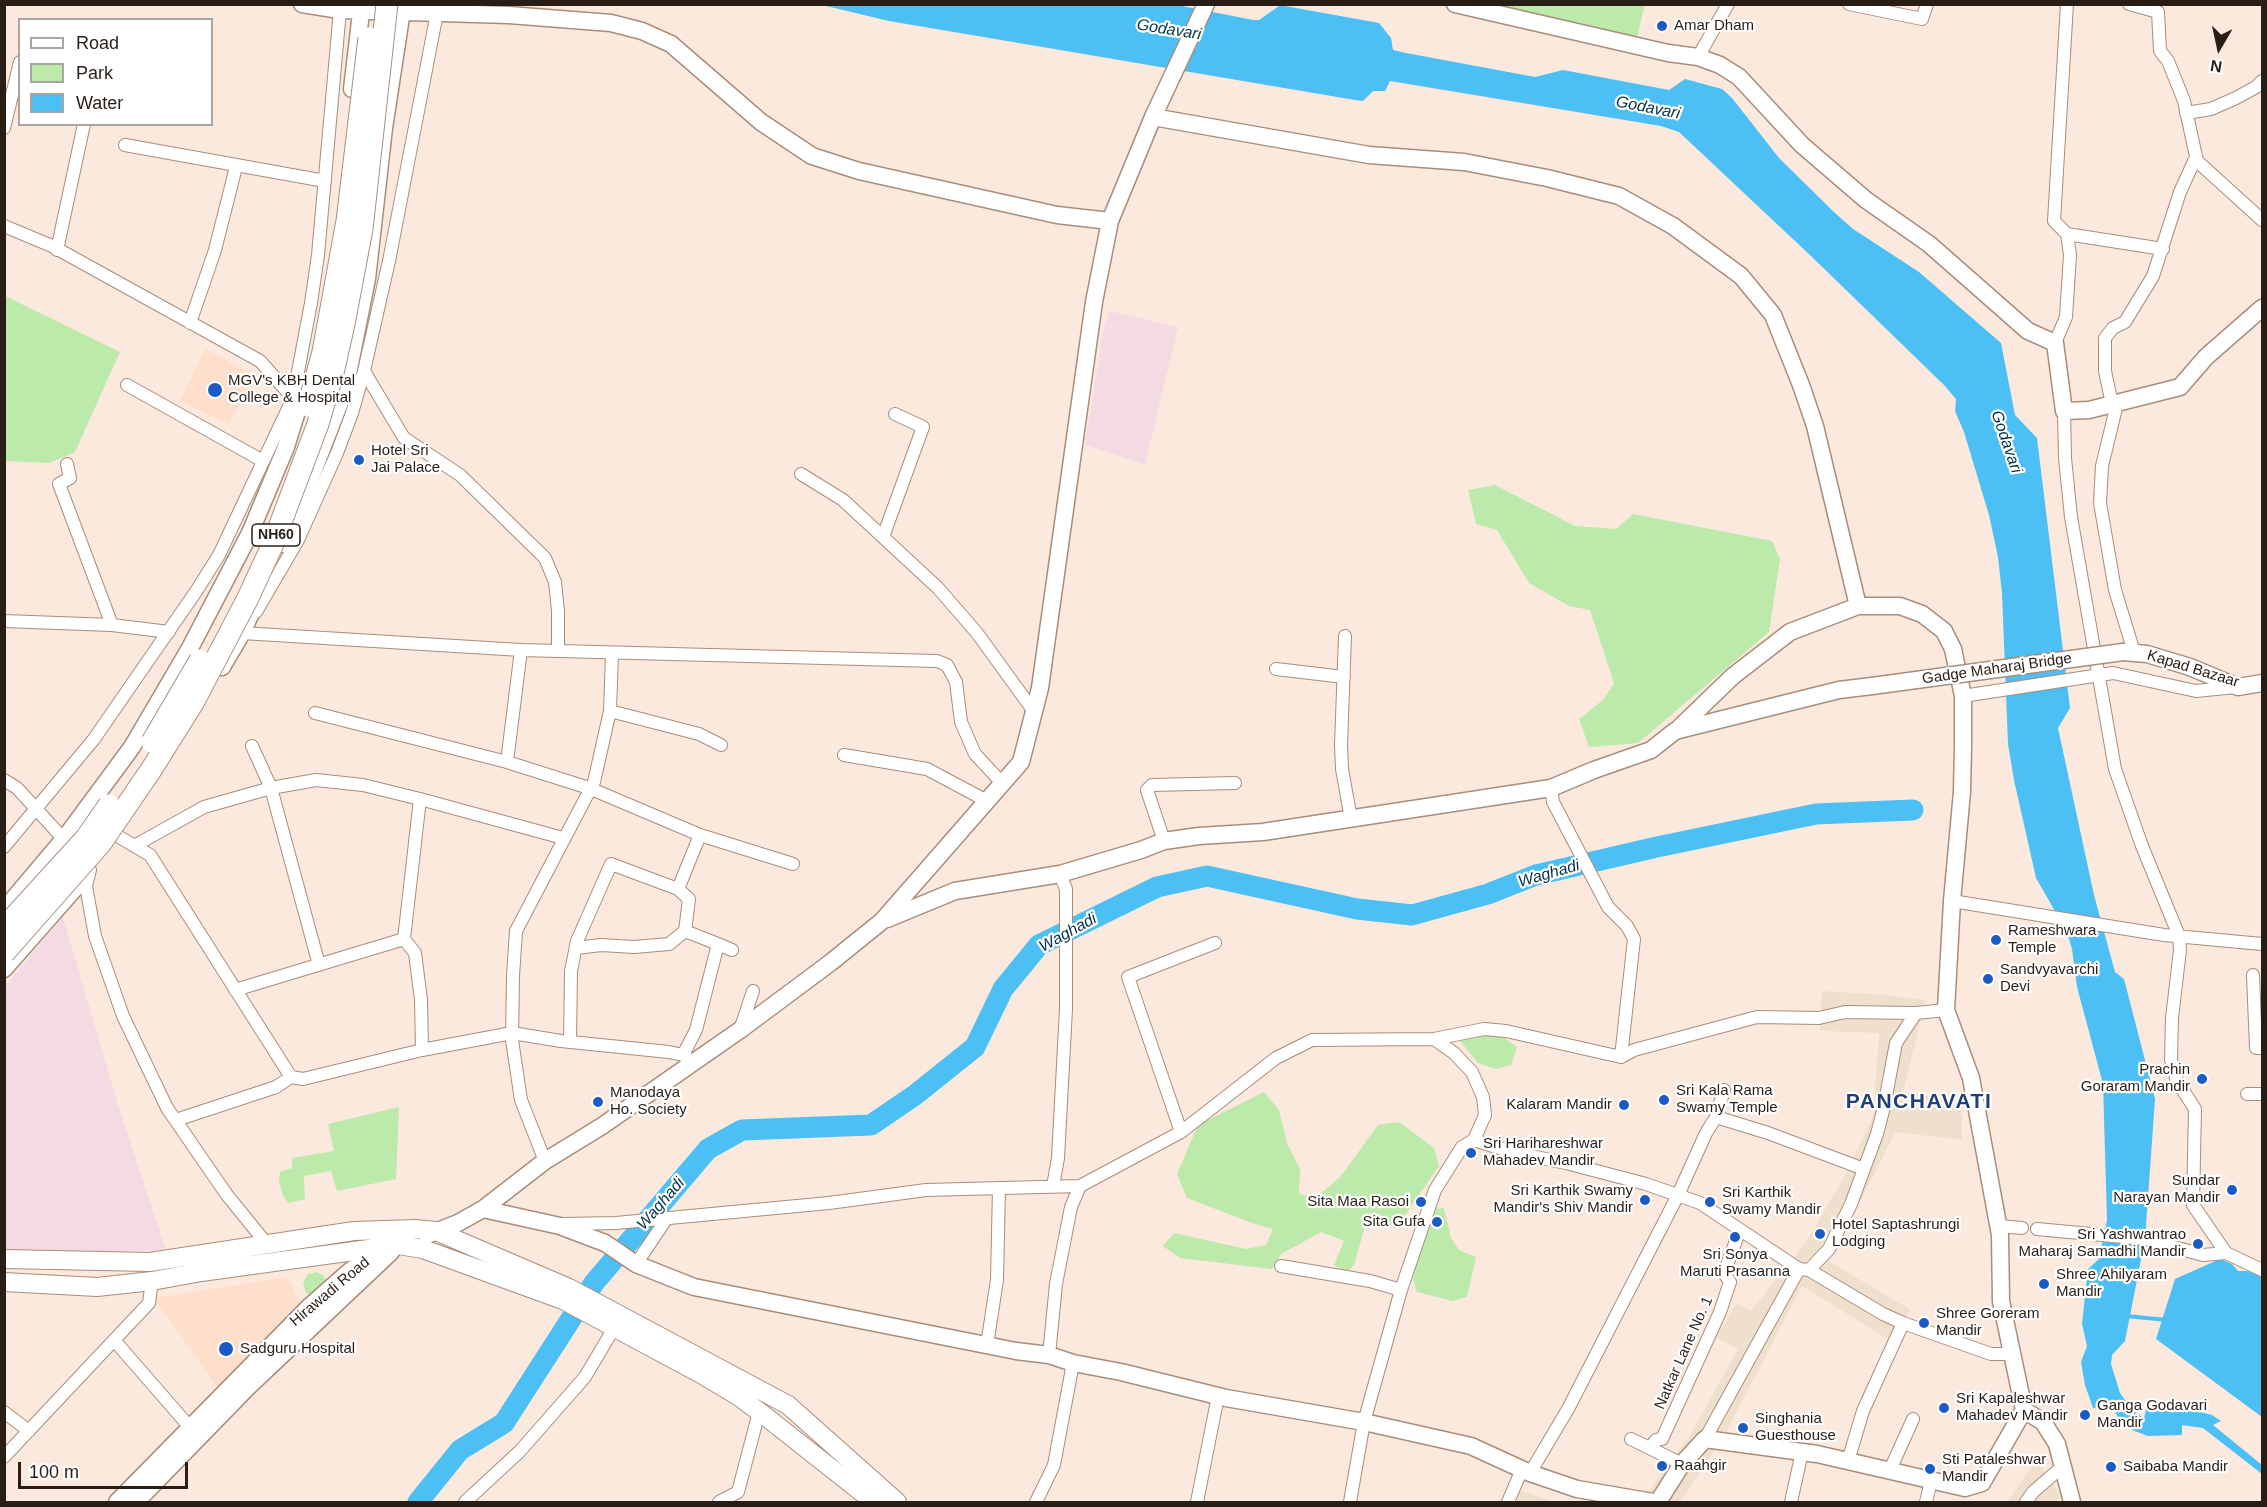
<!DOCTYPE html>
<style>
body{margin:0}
#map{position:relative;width:2267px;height:1507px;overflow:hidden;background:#fbe9dd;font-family:Helvetica,sans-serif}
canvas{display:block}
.frame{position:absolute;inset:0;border:6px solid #281e16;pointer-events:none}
.legend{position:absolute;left:18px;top:18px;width:195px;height:108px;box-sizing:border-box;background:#fff;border:2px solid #a9a5a2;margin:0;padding:8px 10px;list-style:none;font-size:18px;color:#281e16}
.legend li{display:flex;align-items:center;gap:12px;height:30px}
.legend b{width:30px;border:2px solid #a9a5a2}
.north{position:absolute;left:2189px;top:18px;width:60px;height:60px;-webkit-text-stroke:4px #fff;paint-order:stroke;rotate:189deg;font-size:16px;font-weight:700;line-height:24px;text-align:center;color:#281e16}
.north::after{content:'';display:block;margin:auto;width:21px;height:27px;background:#281e16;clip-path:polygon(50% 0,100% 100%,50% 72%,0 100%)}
.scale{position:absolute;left:18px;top:1462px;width:170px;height:27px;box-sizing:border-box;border:3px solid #281e16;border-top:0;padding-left:8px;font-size:18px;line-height:21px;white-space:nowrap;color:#281e16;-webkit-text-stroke:4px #fff;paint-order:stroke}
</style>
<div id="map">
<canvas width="2267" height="1507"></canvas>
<div class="frame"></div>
<ul class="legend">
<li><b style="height:8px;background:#fff"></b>Road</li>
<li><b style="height:16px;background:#bbeaaa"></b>Park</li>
<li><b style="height:16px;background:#4cbff5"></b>Water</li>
</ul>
<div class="north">N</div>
<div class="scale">100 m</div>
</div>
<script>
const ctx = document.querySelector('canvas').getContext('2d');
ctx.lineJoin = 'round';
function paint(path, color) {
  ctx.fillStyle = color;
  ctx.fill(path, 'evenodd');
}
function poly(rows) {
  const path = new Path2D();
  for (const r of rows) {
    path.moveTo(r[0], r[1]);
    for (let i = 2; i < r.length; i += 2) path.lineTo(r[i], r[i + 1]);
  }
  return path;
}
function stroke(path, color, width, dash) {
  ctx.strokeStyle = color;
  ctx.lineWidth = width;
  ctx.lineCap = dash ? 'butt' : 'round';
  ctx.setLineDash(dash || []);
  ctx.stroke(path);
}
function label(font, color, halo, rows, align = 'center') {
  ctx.font = font + ' Helvetica,sans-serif';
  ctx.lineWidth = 4.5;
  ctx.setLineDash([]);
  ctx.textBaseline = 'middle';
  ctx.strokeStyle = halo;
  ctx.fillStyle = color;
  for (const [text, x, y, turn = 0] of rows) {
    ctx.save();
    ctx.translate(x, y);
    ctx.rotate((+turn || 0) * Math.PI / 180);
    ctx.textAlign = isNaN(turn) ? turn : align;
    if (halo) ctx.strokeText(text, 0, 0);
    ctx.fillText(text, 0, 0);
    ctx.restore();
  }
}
const commercial = poly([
 [1822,991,1888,995,1925,1000,1903,1094,1962,1099,1962,1140,1895,1132,1830,1262,1911,1310,1888,1339,1802,1286,1723,1438,1680,1502,1641,1502,1692,1432,1738,1349,1716,1337,1737,1303,1751,1311,1806,1242,1846,1174,1873,1116,1879,1033,1820,1031],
 [2037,1459,2061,1496,2056,1502,2007,1502],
 [1521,1490,1552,1502,1515,1502]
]);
const industrial = poly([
 [1109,311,1178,327,1145,465,1085,445,1102,337],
 [63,917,118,1105,166,1250,95,1253,5,1249,4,988]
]);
const built = poly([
 [205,349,255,375,229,424,180,401],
 [288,1277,301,1306,221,1393,154,1298]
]);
const green = poly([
 [1485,4,1648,5,1644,7,1636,43],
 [5,296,120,352,75,452,49,463,5,461],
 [1495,485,1575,526,1616,529,1633,514,1772,541,1780,559,1769,632,1638,743,1589,747,1579,719,1603,700,1614,683,1590,610,1569,606,1529,583,1497,530,1476,524,1468,490],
 [1467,1034,1493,1034,1503,1037,1517,1047,1511,1065,1496,1069,1478,1063,1460,1041],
 [1264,1092,1279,1110,1287,1143,1300,1169,1299,1194,1317,1197,1341,1176,1378,1125,1399,1122,1434,1148,1439,1166,1401,1221,1390,1225,1369,1226,1367,1219,1354,1265,1347,1272,1334,1265,1344,1241,1321,1232,1281,1254,1272,1269,1180,1258,1163,1246,1174,1233,1246,1249,1266,1245,1273,1229,1252,1223,1187,1198,1177,1174,1198,1125],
 [399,1107,396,1179,337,1191,331,1171,304,1176,305,1199,288,1203,283,1196,279,1182,280,1172,292,1168,292,1158,334,1151,328,1124],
 [1444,1208,1451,1238,1459,1250,1476,1257,1467,1297,1453,1301,1417,1292,1413,1279,1430,1209],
 [316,1272,323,1275,327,1283,315,1296,306,1293,303,1283,308,1274]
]);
const water = poly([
 [1172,4,1253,20,1259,20,1279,6,1285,6,1379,23,1391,38,1393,50,1406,53,1535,77,1563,70,1669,90,1685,79,1722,89,1732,98,1779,158,1835,213,1853,229,1919,272,2001,343,2015,415,2037,438,2070,708,2058,728,2094,895,2115,972,2124,979,2155,1099,2145,1239,2125,1341,2112,1355,2111,1364,2120,1393,2132,1410,2144,1418,2149,1399,2212,1415,2221,1421,2213,1425,2262,1465,2262,1474,2203,1428,2182,1425,2182,1435,2148,1436,2132,1430,2120,1420,2111,1406,2093,1408,2085,1385,2081,1362,2087,1346,2082,1324,2088,1269,2099,1259,2107,1220,2103,1084,2077,987,2072,949,2067,932,2036,878,2014,780,2008,744,2002,593,1998,557,1989,515,1964,432,1955,411,1956,399,1944,385,1812,257,1679,132,1661,126,1390,81,1385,91,1373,91,1363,101,1355,100,889,21,822,5],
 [2220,1259,2232,1264,2238,1271,2247,1271,2262,1276,2262,1417,2156,1339,2175,1279]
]);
const stream = poly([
 [2126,1316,2167,1320]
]);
const river = poly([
 [418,1502,460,1450,504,1423,594,1283,708,1149,742,1130,871,1125,915,1095,975,1047,1003,989,1039,945,1157,887,1207,876,1357,909,1412,915,1488,894,1536,875,1657,847,1816,814,1913,810]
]);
const street = poly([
 [1849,4,1922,19,1927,4],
 [2129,4,2158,12,2160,51,2168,61,2184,101,2197,161,2262,220],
 [1698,57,1728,4],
 [2186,113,2211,109,2236,98,2256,87,2262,81],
 [4,128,20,62],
 [125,145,325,181],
 [4,226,52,246,260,361,293,398],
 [2067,234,2163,249],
 [57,250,84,124],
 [190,323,215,250,236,167],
 [2055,343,2066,317,2070,255,2067,234,2054,221,2067,4],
 [364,371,404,438,460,475,545,558,555,582,558,611,558,650],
 [127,385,263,461],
 [2112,404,2105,371,2105,338,2113,328,2125,322,2153,276,2180,192,2196,157],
 [2117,404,2102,466,2100,503,2115,590,2134,652],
 [2064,411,2065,458,2071,517,2115,769,2142,846,2179,936,2180,950,2172,1018,2171,1060,2177,1081,2195,1109,2193,1205,2226,1253,2262,1270],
 [67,464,70,478,59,484,112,625],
 [801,474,843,500,938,588,977,633,1035,713],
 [883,537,923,427,895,414],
 [256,612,298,540,337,453,352,413,364,371,389,261,437,13],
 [4,621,112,625,169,632],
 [247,626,242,633,521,650,937,661,947,665,956,682,961,722,975,754,1002,783],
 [1345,636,1341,745,1342,769,1351,819],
 [1276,669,1344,677],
 [1963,696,2113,673,2196,691,2236,687],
 [610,711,699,734,721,745],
 [315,713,507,762,589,788,700,835,793,864],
 [252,746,271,788,319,965],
 [844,755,927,769,987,801],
 [507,762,521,650],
 [4,780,17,788,69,845],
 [1551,788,1553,802,1608,907,1627,926,1634,939,1621,1057],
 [420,799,563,838],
 [116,835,150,855,291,1077,303,1079,422,1050,512,1033,561,1041,669,1052,683,1055,693,1063],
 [1164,841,1147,790,1152,785,1235,783],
 [134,846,204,807,271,788,316,780,363,785,420,799,404,939,235,990],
 [4,847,94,739,197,590,219,555,293,398,311,303,318,255,340,10],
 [82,861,90,870,86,886,95,936,123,1016,167,1108,227,1195,266,1243],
 [678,889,700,835],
 [1952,901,2164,935,2262,944],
 [404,939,415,953,421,1000,422,1050],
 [718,944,732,950],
 [576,948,601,945,634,947,669,944,685,931,718,944,696,1030,683,1055],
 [2253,975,2256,1048,2262,1048],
 [740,1030,753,991],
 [570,1042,571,971,577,941,611,864,678,889,689,899,685,931],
 [2247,1094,2262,1094],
 [1716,1117,1768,1133,1864,1169],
 [176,1120,276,1087,291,1077],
 [1181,1132,1128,977,1215,943],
 [1474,1140,1515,1153,1566,1163,1646,1184,1700,1203,1799,1269],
 [545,1161,521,1100,512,1040,513,976,516,931,594,782,610,711,612,653],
 [1053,1186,1058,1158,1066,1009,1066,889,1060,874],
 [563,1224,616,1223,829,1203,926,1190,1080,1186,1181,1132,1276,1058,1312,1040,1434,1039,1484,1029,1506,1031,1621,1057,1634,1050,1757,1017,1819,1018,1845,1012,1916,1013,1946,1010],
 [1999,1226,2022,1228],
 [2037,1229,2145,1239,2203,1255,2226,1253],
 [636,1264,667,1218],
 [1281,1266,1370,1281,1401,1290],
 [1809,1270,1829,1249,1851,1204,1877,1134,1884,1107,1896,1043,1916,1013],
 [114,1340,194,1432],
 [987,1345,997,1280,999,1188],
 [1049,1355,1056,1284,1071,1207,1080,1186],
 [4,1412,29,1431],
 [1631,1439,1682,1464],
 [1705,1439,1799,1269,1809,1270,1883,1314,1903,1323,1991,1354,2013,1354],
 [1650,1448,1656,1440,1662,1439,1720,1312,1730,1282,1724,1273,1740,1230],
 [4,1457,149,1303,152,1281],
 [1848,1461,1863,1411,1903,1323],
 [1890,1470,1913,1419],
 [1530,1473,1568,1409,1678,1195,1706,1133,1716,1117,1724,1090],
 [465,1502,520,1451,585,1377,614,1328],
 [719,1502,738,1492,759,1412],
 [1036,1502,1054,1465,1073,1363],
 [1197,1502,1218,1396],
 [1350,1502,1364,1422,1401,1290,1435,1190,1462,1147,1474,1140,1485,1115,1483,1097,1472,1072,1454,1053,1434,1039],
 [1508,1502,1522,1469],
 [1791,1502,1802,1452],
 [1926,1502,1931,1481],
 [2026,1502,2033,1492,2063,1466]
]);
const secondary = poly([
 [302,4,340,10,509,15,611,23,642,31,671,44,761,122,812,156,859,171,1057,215,1110,221],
 [1455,4,1668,53,1698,57,1720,65,1739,77,1802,145,1866,200,1929,244,2028,331,2055,343,2064,411,2089,410,2180,387,2206,357,2262,308],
 [352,89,362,4],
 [1153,117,1369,155,1464,162,1547,178,1619,196,1673,226,1741,276,1773,315,1801,385,1815,426,1858,606,1900,606,1922,614,1944,631,1953,649,1963,696,1963,746,1962,792,1952,901,1946,1010,1971,1078,2000,1235,2001,1301,2024,1410,2043,1422,2057,1444,2072,1502],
 [283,544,301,503,345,389,367,279,384,128,403,4],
 [2123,652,2147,654,2190,667,2238,687,2262,683],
 [222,667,242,633,257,600],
 [1676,731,1733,676,1790,632,1858,606],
 [4,910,64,839,132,747,190,648,250,533,286,447,304,389],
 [887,919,955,891,1060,874,1141,850,1164,841,1199,836,1263,832,1551,788,1594,770,1651,750,1675,731,1839,690,1872,686],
 [4,969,77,886],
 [483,1209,560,1226,605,1243,636,1264,694,1287,1016,1351,1049,1355,1073,1363,1121,1372,1226,1398,1364,1422,1471,1446,1530,1473,1577,1489,1653,1502],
 [427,1235,458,1223,483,1209,545,1161,602,1126,740,1030,830,963,882,921,1021,762,1040,688,1094,302,1110,221,1153,117,1206,4],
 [117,1502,309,1307,350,1271,370,1257,386,1250],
 [136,1502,248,1387,391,1252],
 [1658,1502,1682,1464,1705,1439,1817,1454,1965,1488,1982,1483,2024,1410]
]);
const primary = poly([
 [4,1259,150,1262,354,1231,415,1229,436,1231,569,1288,788,1405,897,1502],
 [4,1282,97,1287,152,1281,201,1272,398,1245,423,1249,563,1300,701,1374,738,1396,765,1416,874,1502]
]);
const secondaryBridge = poly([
 [1872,686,2123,652]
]);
const highwayBridge = poly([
 [308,406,323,352,347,221,369,38],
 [152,742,200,660],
 [4,928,86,838,109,805],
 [4,953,101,843,151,770,193,703,247,600,272,546,318,424,333,373,344,324,362,229,387,4]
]);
const markers = [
 [1662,26,6,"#1c5ac6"],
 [215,390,8,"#1c5ac6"],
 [359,460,6,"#1c5ac6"],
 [1996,940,6,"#1c5ac6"],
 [1988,979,6,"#1c5ac6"],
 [2202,1079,6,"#1c5ac6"],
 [1664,1100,6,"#1c5ac6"],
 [598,1102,6,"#1c5ac6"],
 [1624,1105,6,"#1c5ac6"],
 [1471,1153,6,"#1c5ac6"],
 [2232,1190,6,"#1c5ac6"],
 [1645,1200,6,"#1c5ac6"],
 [1421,1202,6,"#1c5ac6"],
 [1710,1202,6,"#1c5ac6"],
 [1437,1222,6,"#1c5ac6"],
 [1820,1234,6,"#1c5ac6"],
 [1735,1237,6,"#1c5ac6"],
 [2198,1244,6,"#1c5ac6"],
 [2044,1284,6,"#1c5ac6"],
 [1924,1323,6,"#1c5ac6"],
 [226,1349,8,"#1c5ac6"],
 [1944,1408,6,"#1c5ac6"],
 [2085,1415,6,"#1c5ac6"],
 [1743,1428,6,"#1c5ac6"],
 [1662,1466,6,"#1c5ac6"],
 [2111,1467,6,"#1c5ac6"],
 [1930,1469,6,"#1c5ac6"]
];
const shields = [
 [276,535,48]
];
const shieldNames = [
 ["NH60",276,535]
];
const poiNames = [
 ["Amar Dham",1674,26],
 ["MGV's KBH Dental",228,381],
 ["College & Hospital",228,398],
 ["Hotel Sri",371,451],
 ["Jai Palace",371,468],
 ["Rameshwara",2008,931],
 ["Temple",2008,948],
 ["Sandvyavarchi",2000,970],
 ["Devi",2000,987],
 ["Prachin",2190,1070,"right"],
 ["Goraram Mandir",2190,1087,"right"],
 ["Sri Kala Rama",1676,1091],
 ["Swamy Temple",1676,1108],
 ["Manodaya",610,1093],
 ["Ho. Society",610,1110],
 ["Kalaram Mandir",1612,1105,"right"],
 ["Sri Harihareshwar",1483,1144],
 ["Mahadev Mandir",1483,1161],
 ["Sundar",2220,1181,"right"],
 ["Narayan Mandir",2220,1198,"right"],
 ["Sri Karthik Swamy",1633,1191,"right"],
 ["Mandir's Shiv Mandir",1633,1208,"right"],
 ["Sri Karthik",1722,1193],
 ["Swamy Mandir",1722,1210],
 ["Sita Maa Rasoi",1409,1202,"right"],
 ["Sita Gufa",1425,1222,"right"],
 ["Hotel Saptashrungi",1832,1225],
 ["Lodging",1832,1242],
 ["Sri Yashwantrao",2186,1235,"right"],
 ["Maharaj Samadhi Mandir",2186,1252,"right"],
 ["Sri Sonya",1735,1255,"center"],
 ["Maruti Prasanna",1735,1272,"center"],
 ["Shree Ahilyaram",2056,1275],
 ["Mandir",2056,1292],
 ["Shree Goreram",1936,1314],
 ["Mandir",1936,1331],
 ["Sadguru Hospital",240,1349],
 ["Sri Kapaleshwar",1956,1399],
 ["Mahadev Mandir",1956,1416],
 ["Ganga Godavari",2097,1406],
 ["Mandir",2097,1423],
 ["Singhania",1755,1419],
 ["Guesthouse",1755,1436],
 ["Sti Pataleshwar",1942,1460],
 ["Mandir",1942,1477],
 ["Raahgir",1674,1466],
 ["Saibaba Mandir",2123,1467]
];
const streetNames = [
 ["Gadge Maharaj Bridge",1997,669,-8],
 ["Kapad Bazaar",2193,669,17],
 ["Hirawadi Road",330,1292,-40],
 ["Natkar Lane No. 1",1684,1353,-66]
];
const waterNames = [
 ["Godavari",1169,30,9],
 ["Godavari",1648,108,11],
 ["Godavari",2006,442,71],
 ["Waghadi",1549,874,-16],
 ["Waghadi",1068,933,-29],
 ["Waghadi",661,1204,-49]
];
const districtNames = [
 ["PANCHAVATI",1919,1102]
];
paint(commercial, '#efe0cd');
paint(industrial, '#f4dbe3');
paint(built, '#fddfcc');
paint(green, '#bbeaaa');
paint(water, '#4cbff5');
stroke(stream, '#4cbff5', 4);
stroke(river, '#4cbff5', 21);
stroke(street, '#a98d7b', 14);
stroke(secondary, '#a98d7b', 19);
stroke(primary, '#a98d7b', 20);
stroke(street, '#fff', 12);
stroke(secondary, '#fff', 16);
stroke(primary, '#fff', 18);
stroke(secondaryBridge, '#a98d7b', 19, []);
stroke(highwayBridge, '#a98d7b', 23, []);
stroke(secondaryBridge, '#fff', 16);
stroke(highwayBridge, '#fff', 21);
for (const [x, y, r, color] of markers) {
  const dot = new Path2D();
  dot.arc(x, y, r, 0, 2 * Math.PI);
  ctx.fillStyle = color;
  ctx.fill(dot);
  stroke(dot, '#fff', 2);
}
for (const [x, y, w] of shields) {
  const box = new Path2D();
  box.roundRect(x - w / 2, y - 11, w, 22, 4.5);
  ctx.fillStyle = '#fff';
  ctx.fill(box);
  stroke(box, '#281e16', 1.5);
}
label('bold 14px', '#281e16', null, shieldNames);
label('15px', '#281e16', '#fff', poiNames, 'left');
label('15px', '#281e16', '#fff', streetNames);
label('italic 16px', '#003349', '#fff', waterNames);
ctx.letterSpacing = '1.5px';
label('bold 21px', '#203f75', '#fff', districtNames);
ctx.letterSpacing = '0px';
</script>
